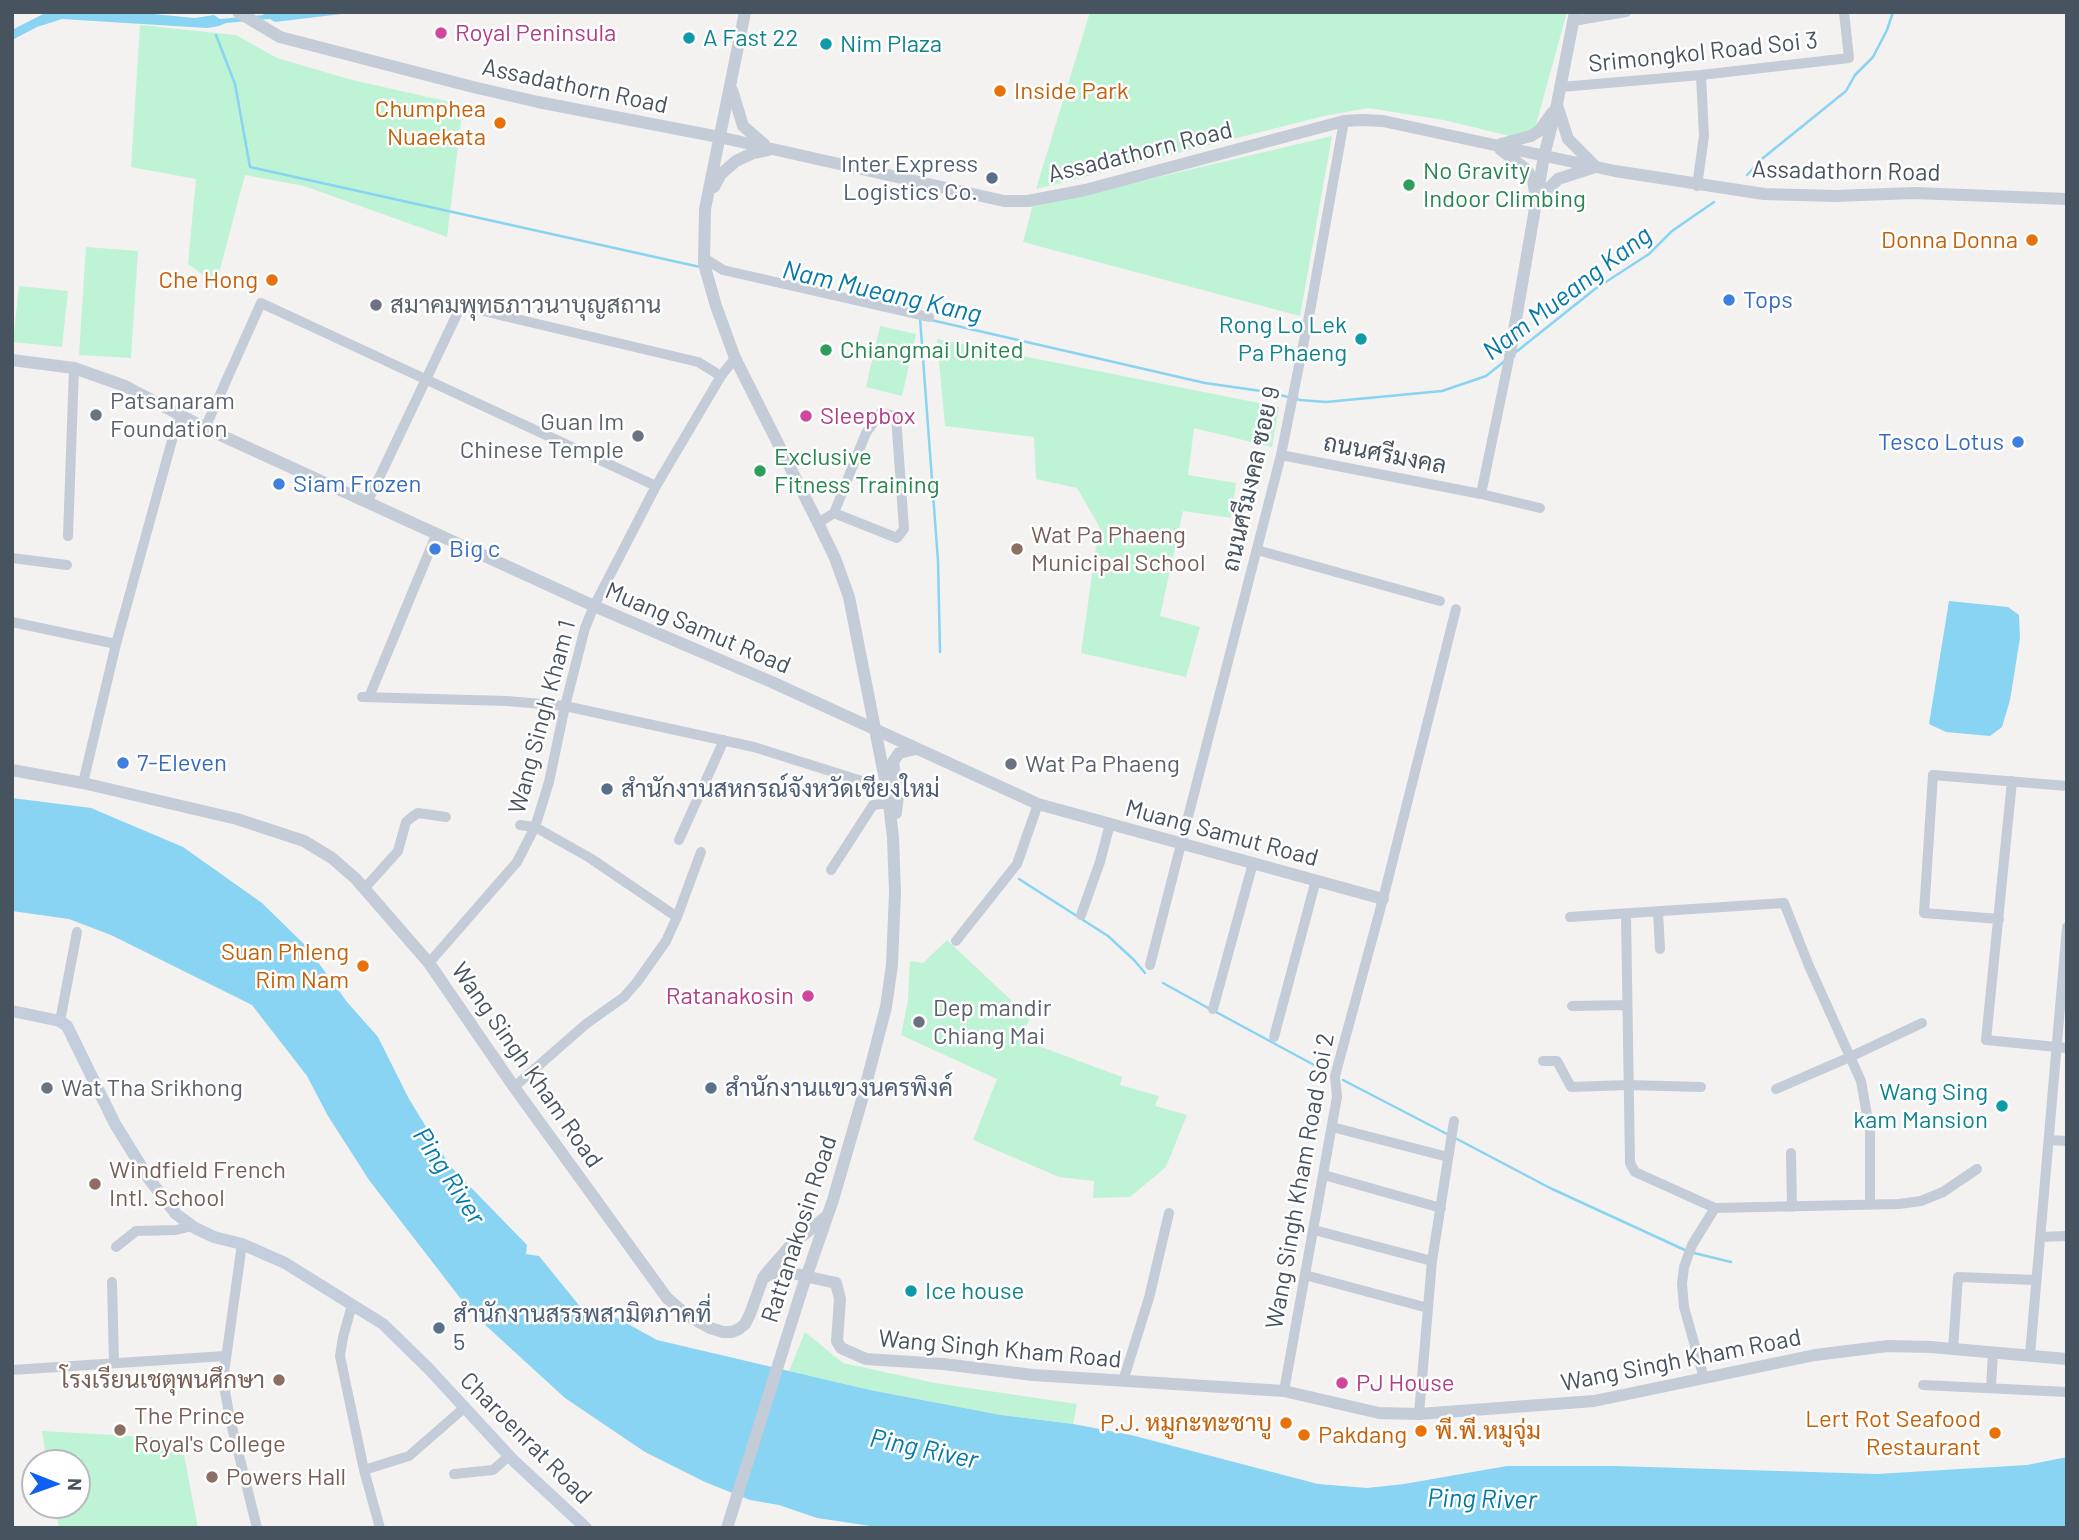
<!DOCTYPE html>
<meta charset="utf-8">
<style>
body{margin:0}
#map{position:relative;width:2079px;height:1540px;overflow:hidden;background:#f4f1f1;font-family:Barlow,sans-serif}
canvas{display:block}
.frame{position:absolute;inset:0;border:14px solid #485360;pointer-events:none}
.north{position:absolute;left:21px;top:1449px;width:70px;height:70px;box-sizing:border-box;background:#fff;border:2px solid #b6babf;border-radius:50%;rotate:91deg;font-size:19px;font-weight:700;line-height:28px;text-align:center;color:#485360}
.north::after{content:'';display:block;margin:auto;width:24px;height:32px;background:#0d60f2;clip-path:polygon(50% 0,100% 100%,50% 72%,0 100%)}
</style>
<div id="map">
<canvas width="2079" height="1540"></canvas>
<div class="frame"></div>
<div class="north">N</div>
</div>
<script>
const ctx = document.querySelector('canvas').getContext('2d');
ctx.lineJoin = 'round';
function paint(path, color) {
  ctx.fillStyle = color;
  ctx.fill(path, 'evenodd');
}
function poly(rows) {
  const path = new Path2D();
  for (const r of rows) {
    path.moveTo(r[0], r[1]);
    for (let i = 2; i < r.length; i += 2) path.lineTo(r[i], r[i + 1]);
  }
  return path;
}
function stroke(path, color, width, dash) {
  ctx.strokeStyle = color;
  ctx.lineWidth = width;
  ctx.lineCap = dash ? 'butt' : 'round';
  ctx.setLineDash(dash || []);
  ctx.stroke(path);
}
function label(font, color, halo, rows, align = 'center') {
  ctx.font = font + ' Barlow,Sarabun,sans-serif';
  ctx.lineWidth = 5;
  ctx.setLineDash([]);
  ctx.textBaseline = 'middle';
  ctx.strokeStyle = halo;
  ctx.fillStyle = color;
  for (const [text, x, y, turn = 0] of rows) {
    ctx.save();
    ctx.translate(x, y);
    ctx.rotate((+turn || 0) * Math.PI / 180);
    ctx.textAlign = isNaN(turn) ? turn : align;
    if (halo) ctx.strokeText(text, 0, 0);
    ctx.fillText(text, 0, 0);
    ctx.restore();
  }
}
const green = poly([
 [1090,12,1567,12,1535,128,1518,138,1444,120,1368,108,1324,116,1036,189],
 [140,25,236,35,277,58,352,80,463,105,447,237,304,186,245,175,216,284,188,264,196,179,131,167],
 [1332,136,1300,316,1023,242,1032,207],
 [86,247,138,251,131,358,79,355],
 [19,286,68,291,62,347,13,342],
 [880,326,916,334,902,396,866,387],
 [937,339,1279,407,1272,447,1194,428,1188,475,1236,483,1231,518,1183,511,1160,616,1200,627,1186,677,1081,653,1099,526,1077,488,1036,479,1034,437,945,426],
 [947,940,1030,1018,1020,1039,1122,1077,1120,1085,1159,1096,1155,1106,1187,1115,1166,1167,1130,1197,1093,1198,1094,1181,1059,1177,973,1140,997,1079,901,1035,908,1000,910,961,923,963],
 [805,1332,843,1363,935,1383,1077,1404,1073,1424,1001,1415,870,1390,789,1371],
 [42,1431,166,1438,178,1443,183,1450,198,1528,59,1528,55,1505,77,1505,77,1463,47,1463]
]);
const water = poly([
 [47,12,133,12,195,18,214,15,220,19,264,15,261,12,358,12,275,22,270,19,226,23,219,26,207,28,62,19,37,27,12,40,12,30],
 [1949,601,2008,607,2019,615,2020,638,2010,700,2002,727,1990,736,1946,732,1929,724],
 [12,798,91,808,183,847,262,903,307,947,347,1002,378,1037,409,1099,450,1166,527,1245,526,1254,539,1256,582,1309,617,1318,657,1340,870,1390,1001,1415,1073,1424,1131,1435,1318,1484,1367,1488,1404,1484,1507,1466,1615,1466,1877,1474,2027,1465,2067,1457,2067,1528,884,1528,817,1518,779,1505,750,1500,705,1482,645,1452,565,1398,471,1312,369,1180,328,1116,307,1076,252,1005,111,935,69,919,12,911]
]);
const stream = poly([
 [216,35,235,84,250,167,700,267],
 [1747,175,1763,158,1846,91,1855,75,1873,57,1887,30,1893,12],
 [920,318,938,561,940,652],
 [931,320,1205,383,1268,392,1300,400,1326,402,1442,391,1486,376,1506,360],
 [1516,352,1595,289,1649,254,1672,231,1714,202],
 [1019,879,1108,936,1134,960,1145,973],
 [1163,983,1210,1009],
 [1216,1012,1327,1072],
 [1343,1080,1447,1134],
 [1457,1139,1550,1188,1687,1251],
 [1694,1253,1731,1262]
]);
const minor = poly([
 [1573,21,1626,12],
 [1561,87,1701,75,1849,58,1844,12],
 [1697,186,1704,136,1701,75],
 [704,258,723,270,929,317],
 [205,428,261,303,656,486],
 [1281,455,1481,494,1540,508],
 [1481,494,1510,354],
 [368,501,459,310,466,307,698,362,721,376],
 [818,523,834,513,866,433,880,413,896,416,904,529,897,538,834,513],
 [68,536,74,368],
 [1257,550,1440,601],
 [12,558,67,565],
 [12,622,116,644],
 [362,697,507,701,565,706,754,747,887,789],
 [369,697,437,533],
 [2012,781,1986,1040,2067,1048],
 [83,783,116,644,179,415],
 [520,825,535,827,590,858,677,917],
 [679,840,724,740],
 [831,870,873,805,889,803],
 [364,889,398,851,406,822,412,817,418,813,446,817],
 [1658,912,1660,949],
 [1081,915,1100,862,1110,824],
 [1626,915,1630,1163,1635,1172,1715,1208],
 [1570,917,1784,903,1809,966,1861,1081,1870,1132,1870,1205],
 [1999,919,1924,913,1933,775,2067,786],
 [956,941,1017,864,1038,804],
 [429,963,517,862,535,827,549,782,565,706,585,628,594,606,656,486,721,376,735,358],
 [1150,965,1281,455,1310,311,1344,121],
 [1572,1006,1627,1005],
 [1213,1009,1253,863],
 [60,1021,77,932],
 [1274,1037,1316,880],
 [1543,1061,1557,1061,1571,1087,1628,1085,1701,1087],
 [514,1087,586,1024,624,997,637,982,666,941,677,917,701,852],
 [1776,1089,1850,1057,1922,1023],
 [1332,1127,1448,1157],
 [2049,1140,2067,1141],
 [1791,1153,1792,1207],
 [1324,1175,1441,1208],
 [1314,1230,1432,1261],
 [2040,1237,2067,1236],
 [242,1244,223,1380,230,1419,257,1528],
 [116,1247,136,1231,176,1230,192,1226],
 [1305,1275,1428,1308],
 [112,1282,114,1363],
 [352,1305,343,1337,340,1356,364,1470],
 [1953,1349,1958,1277,2036,1280],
 [2030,1355,2067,927],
 [12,1370,225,1356],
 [1704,1378,1684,1307,1682,1284,1684,1267,1692,1245,1715,1208,1899,1204,1921,1201,1943,1192,1977,1169],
 [1123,1381,1149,1298,1169,1213],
 [1923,1385,2067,1392],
 [1991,1388,1993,1352],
 [1284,1391,1337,1097,1335,1076,1383,899,1456,609],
 [1419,1414,1432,1261,1454,1121],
 [454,1474,493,1470,509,1456],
 [380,1528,364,1470,409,1456,464,1408]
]);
const tertiary = poly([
 [238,12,280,37,473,87,538,102,719,137,1004,201,1028,201,1085,190,1344,121,1362,120,1383,121,1615,171,1764,194,1835,196,1914,193,2067,199],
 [732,90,743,126,764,144],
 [1558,108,1568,139,1594,165],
 [1501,144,1531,136,1539,131,1552,113],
 [1500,149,1527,170,1533,180,1535,193],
 [714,187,721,174,736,161,753,153,768,150],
 [1537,200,1558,179,1592,168],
 [1510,354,1544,156,1557,104,1575,12],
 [12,360,74,368,125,386,205,428,594,606,774,683,1038,804,1383,899],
 [12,770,83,783,237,819,304,841,332,858,356,879,429,963,514,1087,667,1298,688,1316,710,1328,723,1332,732,1332,739,1329,745,1324,750,1314,763,1278,773,1273,787,1272,836,1283,840,1299,837,1341,841,1348,866,1359,943,1364,1033,1375,1284,1391,1379,1413,1419,1414,1594,1401,1815,1355,1888,1346,1931,1347,2067,1359],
 [896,813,898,795,893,762,899,753,916,749],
 [765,1275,791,1245,827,1216],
 [727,1528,802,1289,833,1200,863,1096,886,1007,892,965,895,892,893,838,888,795,849,597,835,558,818,523,735,358,716,306,704,264,705,209,745,12]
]);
const secondary = poly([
 [12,1011,60,1021,67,1026,115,1124,149,1179,176,1214,195,1228,214,1237,242,1244,285,1263,383,1324,428,1368,514,1461,586,1528]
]);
const markers = [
 [441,33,7,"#d1479c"],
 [689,38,7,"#0f9aa8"],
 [826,44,7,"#0f9aa8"],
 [1000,91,7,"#e8710a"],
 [500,123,7,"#e8710a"],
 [992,178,7,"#5c6f8a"],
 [1409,185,7,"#2e9e5b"],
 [2032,240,7,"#e8710a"],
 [272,280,7,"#e8710a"],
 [1729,300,7,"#3f7fe0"],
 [376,305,7,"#6b7280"],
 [1361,339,7,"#0f9aa8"],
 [826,350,7,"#2e9e5b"],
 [96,415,7,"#6b7280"],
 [806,416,7,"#d1479c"],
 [638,436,7,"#6b7280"],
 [2018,442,7,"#3f7fe0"],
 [760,471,7,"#2e9e5b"],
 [279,484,7,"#3f7fe0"],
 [435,549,7,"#3f7fe0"],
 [1017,549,7,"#8d6e63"],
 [123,763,7,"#3f7fe0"],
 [1011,764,7,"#6b7280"],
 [607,789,7,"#5c6f8a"],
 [363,966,7,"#e8710a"],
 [808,996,7,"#d1479c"],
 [919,1022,7,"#6b7280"],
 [47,1088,7,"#6b7280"],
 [711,1088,7,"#5c6f8a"],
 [2002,1106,7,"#0f9aa8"],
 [95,1184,7,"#8d6e63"],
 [911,1291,7,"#0f9aa8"],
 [439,1328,7,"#5c6f8a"],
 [279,1380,7,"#8d6e63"],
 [1342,1383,7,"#d1479c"],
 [1286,1423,7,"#e8710a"],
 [120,1430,7,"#8d6e63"],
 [1421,1431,7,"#e8710a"],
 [1995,1433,7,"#e8710a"],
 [1304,1435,7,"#e8710a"],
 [212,1477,7,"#8d6e63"]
];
const hotelNames = [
 ["Royal Peninsula",455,33],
 ["Sleepbox",820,416],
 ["Ratanakosin",794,996,"right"],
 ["PJ House",1356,1383]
];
const cultureNames = [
 ["A Fast 22",703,38],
 ["Nim Plaza",840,44],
 ["Rong Lo Lek",1347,325,"right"],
 ["Pa Phaeng",1347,353,"right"],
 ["Wang Sing",1988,1092,"right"],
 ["kam Mansion",1988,1120,"right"],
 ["Ice house",925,1291]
];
const streetNames = [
 ["Srimongkol Road Soi 3",1703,52,-6],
 ["Assadathorn Road",575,86,12],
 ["Assadathorn Road",1140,152,-14],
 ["Assadathorn Road",1846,171,1],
 ["ถนนศรีมงคล",1385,454,11],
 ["ถนนศรีมงคล ซอย 9",1251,479,-77],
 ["Muang Samut Road",698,628,23],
 ["Wang Singh Kham 1",542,717,-75],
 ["Muang Samut Road",1222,833,15],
 ["Wang Singh Kham Road",527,1065,55],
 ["Wang Singh Kham Road Soi 2",1300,1181,-80],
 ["Rattanakosin Road",799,1229,-72],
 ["Wang Singh Kham Road",1000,1349,5],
 ["Wang Singh Kham Road",1681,1360,-11],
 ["Charoenrat Road",526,1438,45]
];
const foodNames = [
 ["Inside Park",1014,91,"left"],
 ["Chumphea",486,109],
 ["Nuaekata",486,137],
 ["Donna Donna",2018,240],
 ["Che Hong",258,280],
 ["Suan Phleng",349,952],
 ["Rim Nam",349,980],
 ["Lert Rot Seafood",1981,1419],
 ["Restaurant",1981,1447],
 ["P.J. หมูกะทะชาบู",1272,1423],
 ["พี.พี.หมูจุ่ม",1435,1431,"left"],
 ["Pakdang",1318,1435,"left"]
];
const serviceNames = [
 ["Inter Express",978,164,"right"],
 ["Logistics Co.",978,192,"right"],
 ["สำนักงานสหกรณ์จังหวัดเชียงใหม่",621,789],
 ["สำนักงานแขวงนครพิงค์",725,1088],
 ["สำนักงานสรรพสามิตภาคที่",453,1314],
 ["5",453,1342]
];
const leisureNames = [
 ["No Gravity",1423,171],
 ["Indoor Climbing",1423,199],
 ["Chiangmai United",840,350],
 ["Exclusive",774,457],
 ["Fitness Training",774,485]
];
const shopNames = [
 ["Tops",1743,300],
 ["Tesco Lotus",2004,442,"right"],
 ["Siam Frozen",293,484],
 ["Big c",449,549],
 ["7-Eleven",137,763]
];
const worshipNames = [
 ["สมาคมพุทธภาวนาบุญสถาน",390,305],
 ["Patsanaram",110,401],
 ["Foundation",110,429],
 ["Guan Im",624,422,"right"],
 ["Chinese Temple",624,450,"right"],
 ["Wat Pa Phaeng",1025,764],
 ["Dep mandir",933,1008],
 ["Chiang Mai",933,1036],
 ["Wat Tha Srikhong",61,1088]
];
const educationNames = [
 ["Wat Pa Phaeng",1031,535],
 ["Municipal School",1031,563],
 ["Windfield French",109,1170],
 ["Intl. School",109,1198],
 ["โรงเรียนเชตุพนศึกษา",265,1380,"right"],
 ["The Prince",134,1416],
 ["Royal's College",134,1444],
 ["Powers Hall",226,1477]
];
const waterNames = [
 ["Nam Mueang Kang",882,292,13],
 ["Nam Mueang Kang",1567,293,-37],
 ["Ping River",449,1176,57],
 ["Ping River",924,1449,12],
 ["Ping River",1482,1499,1]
];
paint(green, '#bef3d6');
paint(water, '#88d4f2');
stroke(stream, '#88d4f2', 2.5);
stroke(minor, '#c4ccd7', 10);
stroke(tertiary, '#c4ccd7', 12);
stroke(secondary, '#c3cddb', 12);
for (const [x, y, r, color] of markers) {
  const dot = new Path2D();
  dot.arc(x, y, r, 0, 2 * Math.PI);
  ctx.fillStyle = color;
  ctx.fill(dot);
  stroke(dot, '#fff', 2.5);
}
label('24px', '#b23c85', '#fff', hotelNames, 'left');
label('24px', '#0d838f', '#fff', cultureNames, 'left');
label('24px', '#485360', '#fff', streetNames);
label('24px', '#c56008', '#fff', foodNames, 'right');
label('24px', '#4e5e75', '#fff', serviceNames, 'left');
label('24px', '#27864d', '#fff', leisureNames, 'left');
label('24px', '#366cbe', '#fff', shopNames, 'left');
label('24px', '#5b616d', '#fff', worshipNames, 'left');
label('24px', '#785e54', '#fff', educationNames, 'left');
label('italic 26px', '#0479a7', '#fff', waterNames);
</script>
